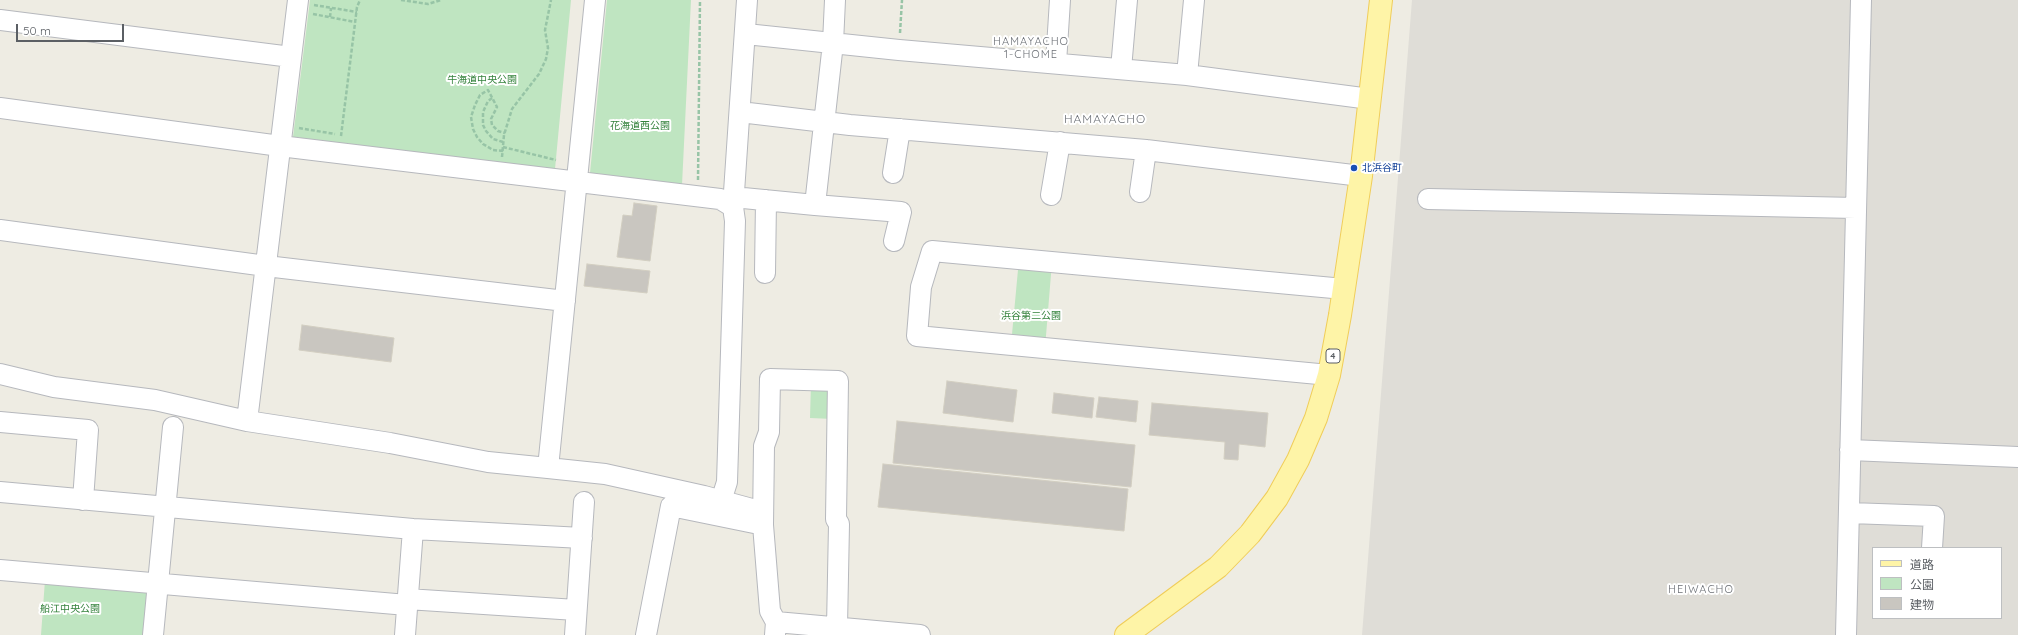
<!DOCTYPE html>
<meta charset="utf-8">
<style>
body{margin:0}
#map{position:relative;width:2018px;height:635px;overflow:hidden;background:#eeece3;font-family:Quicksand,"Noto Sans JP",sans-serif}
canvas{display:block}
.legend{position:absolute;left:1872px;top:547px;width:130px;height:72px;box-sizing:border-box;background:#fff;border:1px solid #bdbfc1;margin:0;padding:5px 7px;list-style:none;font-size:12px;color:#5b5f64}
.legend li{display:flex;align-items:center;gap:8px;height:20px}
.legend b{width:20px;border:1px solid #bdbfc1}
.scale{position:absolute;left:16px;top:24px;width:108px;height:18px;box-sizing:border-box;border:2px solid #5b5f64;border-top:0;padding-left:5px;font-size:12px;line-height:14px;white-space:nowrap;color:#5b5f64;-webkit-text-stroke:3px #fff;paint-order:stroke}
</style>
<div id="map">
<canvas width="2018" height="635"></canvas>
<ul class="legend">
<li><b style="height:5px;background:#fef4a7"></b>道路</li>
<li><b style="height:11px;background:#bfe5c1"></b>公園</li>
<li><b style="height:11px;background:#c9c6c0"></b>建物</li>
</ul>
<div class="scale">50 m</div>
</div>
<script>
const ctx = document.querySelector('canvas').getContext('2d');
ctx.lineJoin = 'round';
function paint(path, color) {
  ctx.fillStyle = color;
  ctx.fill(path, 'evenodd');
}
function poly(rows) {
  const path = new Path2D();
  for (const r of rows) {
    path.moveTo(r[0], r[1]);
    for (let i = 2; i < r.length; i += 2) path.lineTo(r[i], r[i + 1]);
  }
  return path;
}
function stroke(path, color, width, dash) {
  ctx.strokeStyle = color;
  ctx.lineWidth = width;
  ctx.lineCap = dash ? 'butt' : 'round';
  ctx.setLineDash(dash || []);
  ctx.stroke(path);
}
function label(font, color, halo, rows, align = 'center') {
  ctx.font = font + ' Quicksand,"Noto Sans JP",sans-serif';
  ctx.lineWidth = 4;
  ctx.setLineDash([]);
  ctx.textBaseline = 'middle';
  ctx.strokeStyle = halo;
  ctx.fillStyle = color;
  for (const [text, x, y, turn = 0] of rows) {
    ctx.save();
    ctx.translate(x, y);
    ctx.rotate((+turn || 0) * Math.PI / 180);
    ctx.textAlign = isNaN(turn) ? turn : align;
    if (halo) ctx.strokeText(text, 0, 0);
    ctx.fillText(text, 0, 0);
    ctx.restore();
  }
}
const industrial = poly([
 [1412,0,2018,0,2018,635,1362,635],
 [1873,548,2001,548,2001,618,1873,618]
]);
const green = poly([
 [310,0,571,0,555,169,293,137],
 [607,0,691,0,682,185,590,173],
 [1019,259,1052,262,1045,348,1011,345],
 [811,383,834,384,833,419,810,418],
 [45,580,146,589,151,595,148,635,41,635]
]);
const building = poly([
 [634,203,657,206,650,261,617,257,623,215,632,216,634,203],
 [587,264,650,271,647,293,584,286,587,264],
 [302,325,394,338,391,362,299,350,302,325],
 [947,381,1017,390,1013,422,943,413,947,381],
 [1054,393,1094,398,1092,418,1052,413,1054,393],
 [1099,397,1138,401,1136,422,1096,417,1099,397],
 [1152,403,1268,413,1265,447,1239,444,1238,460,1224,459,1225,442,1149,435,1152,403],
 [897,421,1135,445,1131,487,893,463,897,421],
 [883,464,1128,489,1124,531,878,507,883,464]
]);
const path = poly([
 [401,0,428,4,441,0],
 [314,5,357,12],
 [313,14,355,22],
 [330,17,331,8],
 [900,33,902,0],
 [492,98,488,101,483,112,483,125,486,131,493,139,503,142],
 [299,128,335,134],
 [341,136,357,7,360,0],
 [503,147,556,160],
 [503,151,493,150,483,144,477,137,473,129,471,117,475,105,480,95,488,90,497,107,491,119,492,125,498,131,505,133],
 [502,157,504,135,512,109,539,74,546,59,548,48,545,30,551,0],
 [698,180,700,0]
]);
const minor = poly([
 [595,0,548,468,605,474,704,496,763,512],
 [0,20,291,57],
 [746,34,899,50,1187,75,1370,99],
 [1056,63,1060,0],
 [1121,69,1127,0],
 [1187,75,1194,0],
 [0,108,280,146,720,199,733,207,735,221,727,482,721,501],
 [740,112,850,125,1146,150,1361,176],
 [893,173,900,129],
 [1140,192,1146,150],
 [1051,195,1060,142],
 [733,197,815,205,833,43,835,0],
 [1428,199,1856,208],
 [815,205,901,212,894,241],
 [733,207,747,0],
 [0,230,266,266,565,301],
 [765,273,766,200],
 [0,374,54,387,155,400,247,421,390,443,488,462,548,468],
 [1329,375,917,336,921,287,932,251,1344,289],
 [247,421,298,0],
 [0,422,88,430,83,500],
 [1850,450,2018,457],
 [0,492,413,529,582,538],
 [1850,513,1934,516,1932,548],
 [0,570,407,605],
 [407,599,576,610],
 [776,622,920,635],
 [153,635,173,427],
 [405,635,413,529],
 [575,635,584,502],
 [646,635,671,506,759,524],
 [775,635,776,622,770,611,763,525,764,446,769,432,770,379,838,381,836,519,839,524,837,627],
 [1846,635,1861,0]
]);
const major = poly([
 [1126,635,1218,567,1250,534,1277,498,1298,460,1316,418,1329,375,1340,315,1361,176,1381,0]
]);
const markers = [
 [1354,168,4,"#1a4fb4"]
];
const shields = [
 [1333,356,14]
];
const shieldNames = [
 ["4",1333,356]
];
const parkNames = [
 ["牛海道中央公園",482,80],
 ["花海道西公園",640,126],
 ["浜谷第二公園",1031,316],
 ["船江中央公園",70,609]
];
const transitNames = [
 ["北浜谷町",1362,168]
];
const neighbourhoodNames = [
 ["HAMAYACHO",1031,42],
 ["1-CHOME",1031,55],
 ["HEIWACHO",1701,590]
];
const quarterNames = [
 ["HAMAYACHO",1105,119]
];
paint(industrial, '#dfddd7');
paint(green, '#bfe5c1');
paint(building, '#c9c6c0');
stroke(building, '#d2cec1', 1);
stroke(minor, '#b6b8bd', 22);
stroke(major, '#f0cd59', 24);
stroke(path, '#97c4a6', 2.5, [4, 2]);
stroke(minor, '#fff', 20);
stroke(major, '#fef4a7', 22);
for (const [x, y, r, color] of markers) {
  const dot = new Path2D();
  dot.arc(x, y, r, 0, 2 * Math.PI);
  ctx.fillStyle = color;
  ctx.fill(dot);
  stroke(dot, '#fff', 1.5);
}
for (const [x, y, w] of shields) {
  const box = new Path2D();
  box.roundRect(x - w / 2, y - 7, w, 14, 3);
  ctx.fillStyle = '#fff';
  ctx.fill(box);
  stroke(box, '#5b5f64', 1);
}
label('bold 9px', '#5b5f64', null, shieldNames);
label('10px', '#34823c', '#fff', parkNames);
label('10px', '#164399', '#fff', transitNames, 'left');
ctx.letterSpacing = '1px';
label('11px', '#6c7076', '#fff', neighbourhoodNames);
ctx.letterSpacing = '0px';
ctx.letterSpacing = '1px';
label('12px', '#6c7076', '#fff', quarterNames);
ctx.letterSpacing = '0px';
</script>
